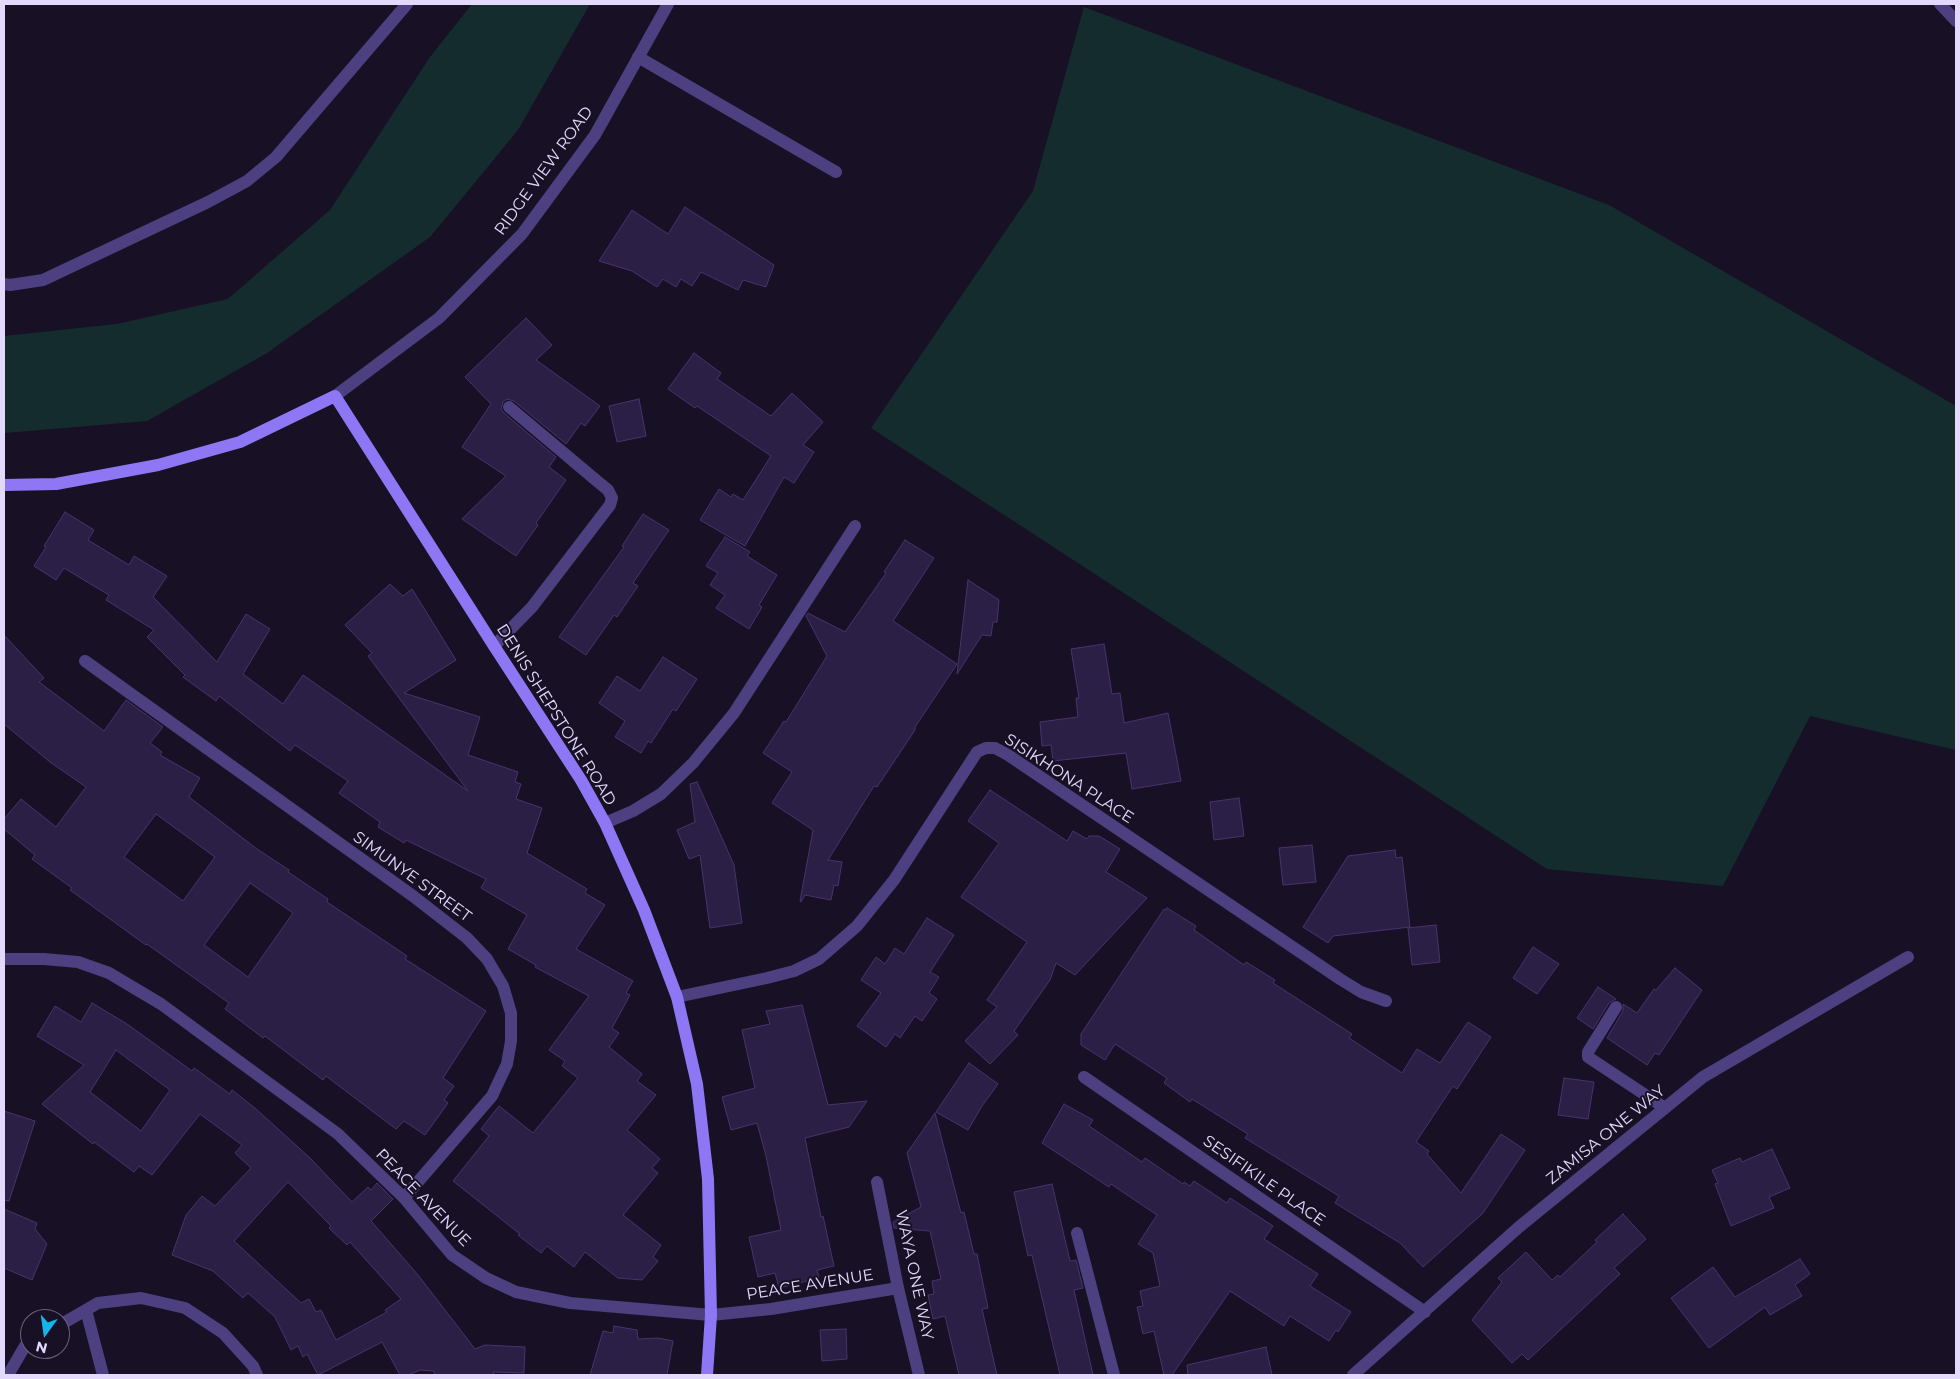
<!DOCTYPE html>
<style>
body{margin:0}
#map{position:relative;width:1960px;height:1379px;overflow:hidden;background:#181125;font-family:Montserrat,sans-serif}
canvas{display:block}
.frame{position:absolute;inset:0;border:5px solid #e2d9fc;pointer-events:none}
.north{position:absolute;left:20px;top:1309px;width:50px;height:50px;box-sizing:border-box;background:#181125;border:1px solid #69617b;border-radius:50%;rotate:194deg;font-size:14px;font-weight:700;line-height:20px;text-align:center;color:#e2d9fc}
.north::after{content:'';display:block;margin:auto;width:18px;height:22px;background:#15b5ec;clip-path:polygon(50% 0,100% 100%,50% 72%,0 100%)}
</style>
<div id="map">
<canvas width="1960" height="1379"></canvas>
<div class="frame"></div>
<div class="north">N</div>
</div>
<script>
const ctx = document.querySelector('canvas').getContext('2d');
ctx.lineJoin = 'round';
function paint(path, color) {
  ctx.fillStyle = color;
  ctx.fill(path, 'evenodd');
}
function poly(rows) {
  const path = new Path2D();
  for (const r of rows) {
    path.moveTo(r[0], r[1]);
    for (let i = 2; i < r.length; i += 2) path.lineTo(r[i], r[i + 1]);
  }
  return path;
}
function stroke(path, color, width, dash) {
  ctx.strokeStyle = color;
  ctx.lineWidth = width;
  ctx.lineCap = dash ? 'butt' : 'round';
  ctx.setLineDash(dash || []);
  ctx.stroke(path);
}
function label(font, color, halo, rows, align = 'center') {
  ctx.font = font + ' Montserrat,sans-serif';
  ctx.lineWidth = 4;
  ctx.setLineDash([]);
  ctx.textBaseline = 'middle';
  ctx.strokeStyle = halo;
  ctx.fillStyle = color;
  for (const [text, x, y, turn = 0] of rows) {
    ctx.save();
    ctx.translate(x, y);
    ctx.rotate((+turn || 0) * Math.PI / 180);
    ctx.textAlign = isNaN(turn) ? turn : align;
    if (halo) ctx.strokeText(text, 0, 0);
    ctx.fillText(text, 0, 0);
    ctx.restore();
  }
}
const green = poly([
 [472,4,590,4,518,130,430,237,267,353,147,421,4,433,4,336,117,324,228,299,330,210,430,57],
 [1084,7,1609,205,1956,406,1956,750,1810,716,1723,886,1547,869,871,428,1033,191]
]);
const building = poly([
 [685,207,774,265,766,287,743,280,738,290,701,272,692,286,681,279,676,287,663,279,657,287,632,271,599,261,632,210,668,234,685,207],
 [526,318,552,345,536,360,600,406,585,426,581,423,566,444,514,401,507,399,503,402,501,409,504,413,556,457,549,467,566,480,536,523,538,525,516,556,462,519,506,476,462,447,491,404,465,377,526,318],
 [694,353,721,373,717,379,771,416,792,393,823,422,803,445,814,452,794,483,784,477,745,546,700,520,719,489,731,497,733,494,743,500,771,456,697,406,695,408,668,389,694,353],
 [639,399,646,436,617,442,609,406,639,399],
 [65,512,94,530,88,540,129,565,134,556,167,576,153,597,217,662,246,614,270,629,243,674,283,704,303,675,468,791,368,656,372,653,345,625,390,584,403,596,412,589,456,660,404,693,480,717,468,755,518,772,515,782,521,784,516,799,542,808,527,853,587,889,585,893,605,905,576,949,633,981,626,993,630,995,612,1028,619,1033,609,1047,642,1074,637,1081,656,1095,627,1130,660,1159,652,1168,658,1173,623,1215,661,1245,653,1257,658,1261,642,1280,618,1278,585,1252,574,1267,547,1246,541,1253,518,1235,520,1234,453,1181,489,1136,481,1129,499,1106,533,1133,578,1078,562,1066,565,1061,549,1050,589,996,535,967,536,965,508,949,527,915,481,888,486,879,406,840,404,843,378,827,380,822,339,793,348,781,295,745,290,751,219,696,216,701,183,677,185,675,147,637,154,630,106,600,109,595,64,568,56,580,34,566,46,547,44,546,65,512],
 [643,514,669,530,633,583,638,586,617,617,614,615,586,655,559,637,624,547,622,546,643,514],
 [725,537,750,552,747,556,777,575,759,605,762,607,749,629,716,608,725,595,710,585,718,573,706,566,725,537],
 [905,540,934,558,893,621,957,664,915,727,915,730,877,787,874,786,828,860,842,862,838,886,834,885,831,900,805,895,801,902,800,901,813,830,772,803,792,772,763,753,784,721,786,722,827,656,806,616,808,613,845,632,886,573,884,572,905,540],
 [968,580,999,600,997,622,993,622,991,636,982,635,957,674,968,580],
 [4,635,44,678,39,682,104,731,126,700,163,727,150,743,162,752,160,755,200,778,189,797,257,849,289,870,288,872,328,899,327,902,407,956,405,959,486,1011,443,1078,454,1086,444,1100,448,1103,425,1135,404,1121,396,1129,326,1076,323,1080,265,1036,263,1038,225,1009,229,1003,147,944,146,945,70,890,72,888,32,859,35,855,4,829,4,819,21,799,56,827,86,787,50,762,4,724,4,635],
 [156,814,215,857,183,901,124,857,156,814],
 [250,883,293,913,248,977,204,945,250,883],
 [1104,644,1112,694,1120,693,1124,723,1168,713,1181,781,1132,789,1126,753,1053,761,1051,745,1042,746,1040,722,1078,717,1076,698,1079,698,1071,649,1104,644],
 [663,657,697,679,676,711,673,709,651,743,648,741,641,753,615,737,625,721,599,703,617,676,640,691,663,657],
 [697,782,734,865,742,923,710,928,700,855,689,859,677,830,695,822,690,784,697,782],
 [990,790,1067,841,1073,831,1087,839,1089,836,1099,836,1120,849,1106,872,1147,898,1075,975,1056,963,1050,980,1014,1031,1018,1035,990,1064,965,1041,997,1007,987,1000,1027,942,961,897,999,843,968,821,990,790],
 [1239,798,1244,836,1214,840,1210,802,1239,798],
 [1312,845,1316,882,1283,885,1279,848,1312,845],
 [1395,850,1396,858,1402,857,1410,927,1333,936,1328,943,1303,927,1348,856,1395,850],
 [1167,908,1196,926,1194,930,1244,965,1246,962,1275,980,1273,983,1352,1034,1349,1038,1402,1073,1417,1049,1440,1063,1468,1022,1491,1037,1457,1089,1453,1086,1416,1142,1429,1151,1427,1154,1461,1193,1501,1134,1525,1150,1483,1213,1423,1267,1400,1243,1335,1203,1339,1196,1245,1138,1248,1134,1192,1099,1190,1102,1164,1083,1167,1078,1115,1044,1105,1060,1081,1045,1081,1034,1164,909,1166,910,1167,908],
 [927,918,954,935,930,972,939,977,929,993,937,999,922,1021,915,1016,900,1038,895,1034,886,1047,857,1026,881,993,861,980,876,957,885,964,895,948,904,954,927,918],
 [1436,925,1440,962,1412,965,1408,928,1436,925],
 [1533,947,1559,964,1537,994,1513,978,1533,947],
 [1675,968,1702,990,1659,1055,1655,1053,1647,1065,1607,1038,1623,1011,1623,1004,1637,1013,1654,989,1656,990,1675,968],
 [1598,987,1616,999,1609,1003,1593,1029,1577,1018,1598,987],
 [92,1003,127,1024,192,1071,194,1068,230,1094,232,1090,256,1109,310,1158,352,1202,368,1187,371,1190,377,1183,393,1199,371,1221,418,1275,475,1349,485,1345,525,1347,524,1373,493,1372,494,1375,435,1375,434,1371,420,1370,408,1375,400,1375,382,1342,318,1375,307,1354,303,1357,298,1346,291,1350,275,1317,248,1293,243,1298,213,1271,172,1255,186,1215,202,1196,215,1206,251,1168,235,1153,242,1145,200,1114,152,1175,139,1166,134,1172,94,1142,93,1144,42,1104,84,1065,37,1036,55,1006,81,1022,92,1003],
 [116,1050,170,1090,141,1131,90,1092,116,1050],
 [288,1182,331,1226,329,1228,347,1245,350,1242,401,1299,385,1310,387,1312,336,1340,321,1310,316,1312,309,1299,301,1303,234,1241,288,1182],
 [802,1005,828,1105,867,1101,849,1127,805,1138,821,1217,823,1216,834,1266,817,1270,819,1278,779,1288,775,1273,758,1277,749,1237,781,1230,766,1156,757,1123,731,1130,722,1097,755,1088,742,1030,770,1024,766,1011,802,1005],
 [969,1063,998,1084,982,1106,968,1130,936,1112,969,1063],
 [1564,1078,1594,1082,1588,1119,1558,1115,1564,1078],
 [1064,1104,1093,1120,1089,1126,1142,1162,1145,1158,1183,1184,1184,1182,1190,1186,1194,1181,1227,1203,1230,1198,1273,1226,1264,1239,1318,1274,1310,1286,1351,1312,1338,1332,1336,1330,1329,1341,1290,1316,1284,1326,1230,1291,1172,1375,1164,1375,1154,1331,1143,1334,1137,1307,1143,1306,1140,1291,1160,1286,1153,1253,1138,1244,1157,1215,1111,1184,1109,1187,1042,1143,1064,1104],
 [4,1111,35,1121,9,1201,4,1200,4,1111],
 [935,1113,961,1213,964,1212,974,1254,977,1254,988,1308,982,1309,997,1375,959,1375,945,1316,933,1319,928,1295,934,1294,932,1281,941,1279,930,1231,894,1228,893,1222,921,1207,907,1153,935,1113],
 [1772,1149,1790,1188,1769,1197,1774,1208,1731,1226,1715,1184,1718,1183,1712,1170,1740,1158,1742,1162,1772,1149],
 [1052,1184,1070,1261,1076,1260,1083,1288,1074,1290,1093,1375,1060,1375,1032,1255,1028,1256,1014,1192,1052,1184],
 [4,1209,37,1223,35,1229,47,1244,32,1280,4,1268,4,1209],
 [1623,1214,1646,1239,1614,1268,1620,1274,1528,1360,1522,1354,1512,1363,1472,1320,1502,1282,1498,1278,1526,1252,1552,1280,1558,1275,1560,1277,1597,1242,1595,1240,1623,1214],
 [1800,1259,1810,1274,1795,1285,1802,1296,1770,1315,1765,1307,1709,1348,1671,1298,1713,1267,1735,1297,1800,1259],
 [614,1326,637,1330,638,1339,658,1338,673,1341,667,1375,590,1375,603,1331,613,1333,614,1326],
 [846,1329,847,1359,822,1361,820,1330,846,1329],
 [1266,1347,1272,1375,1188,1375,1187,1365,1266,1347]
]);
const lane = poly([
 [638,57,836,172],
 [4,284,10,285,43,280,208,202,247,181,276,157,407,4],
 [1616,1007,1588,1052,1588,1057,1665,1108]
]);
const street = poly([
 [1940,4,1956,21],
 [335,396,439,318,522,234,595,135,668,4],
 [494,646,532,607,610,505,612,498,608,490,597,481,509,407],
 [85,661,413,896,467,938,487,959,503,986,511,1013,511,1041,507,1064,492,1096,404,1198],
 [605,823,633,811,661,794,693,763,734,713,855,526],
 [4,959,44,959,78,962,109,973,161,1004,338,1134,404,1198,452,1255,486,1278,516,1292,570,1303,711,1315,771,1309,898,1288],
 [677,997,767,978,794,971,819,959,857,926,894,880,977,752,986,748,995,748,1008,755,1340,979,1361,992,1386,1001],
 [1084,1077,1425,1312],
 [877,1182,898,1288,919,1375],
 [1077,1233,1114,1375],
 [86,1310,103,1375],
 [60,1325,98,1303,141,1298,185,1308,223,1333,253,1366,257,1375],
 [8,1375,25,1346,30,1343],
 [1353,1375,1519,1227,1703,1077,1908,957]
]);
const secondary = poly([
 [4,485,56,484,158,465,240,442,335,396,494,646,581,780,605,823,644,910,677,997,697,1084,708,1179,711,1315,707,1375]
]);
const streetNames = [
 ["RIDGE VIEW ROAD",544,171,-54],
 ["DENIS SHEPSTONE ROAD",556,715,58],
 ["SISIKHONA PLACE",1069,779,33],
 ["SIMUNYE STREET",412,877,36],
 ["ZAMISA ONE WAY",1606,1135,-39],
 ["SESIFIKILE PLACE",1264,1181,35],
 ["PEACE AVENUE",423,1198,46],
 ["WAYA ONE WAY",914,1275,78],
 ["PEACE AVENUE",810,1285,-9]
];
paint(green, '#152c2f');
paint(building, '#2c1f45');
stroke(building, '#48336f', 1);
stroke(lane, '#4c4080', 12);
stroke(street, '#4c4080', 12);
stroke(secondary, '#8e77f4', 12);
label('16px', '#e2d9fc', '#181125', streetNames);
</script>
